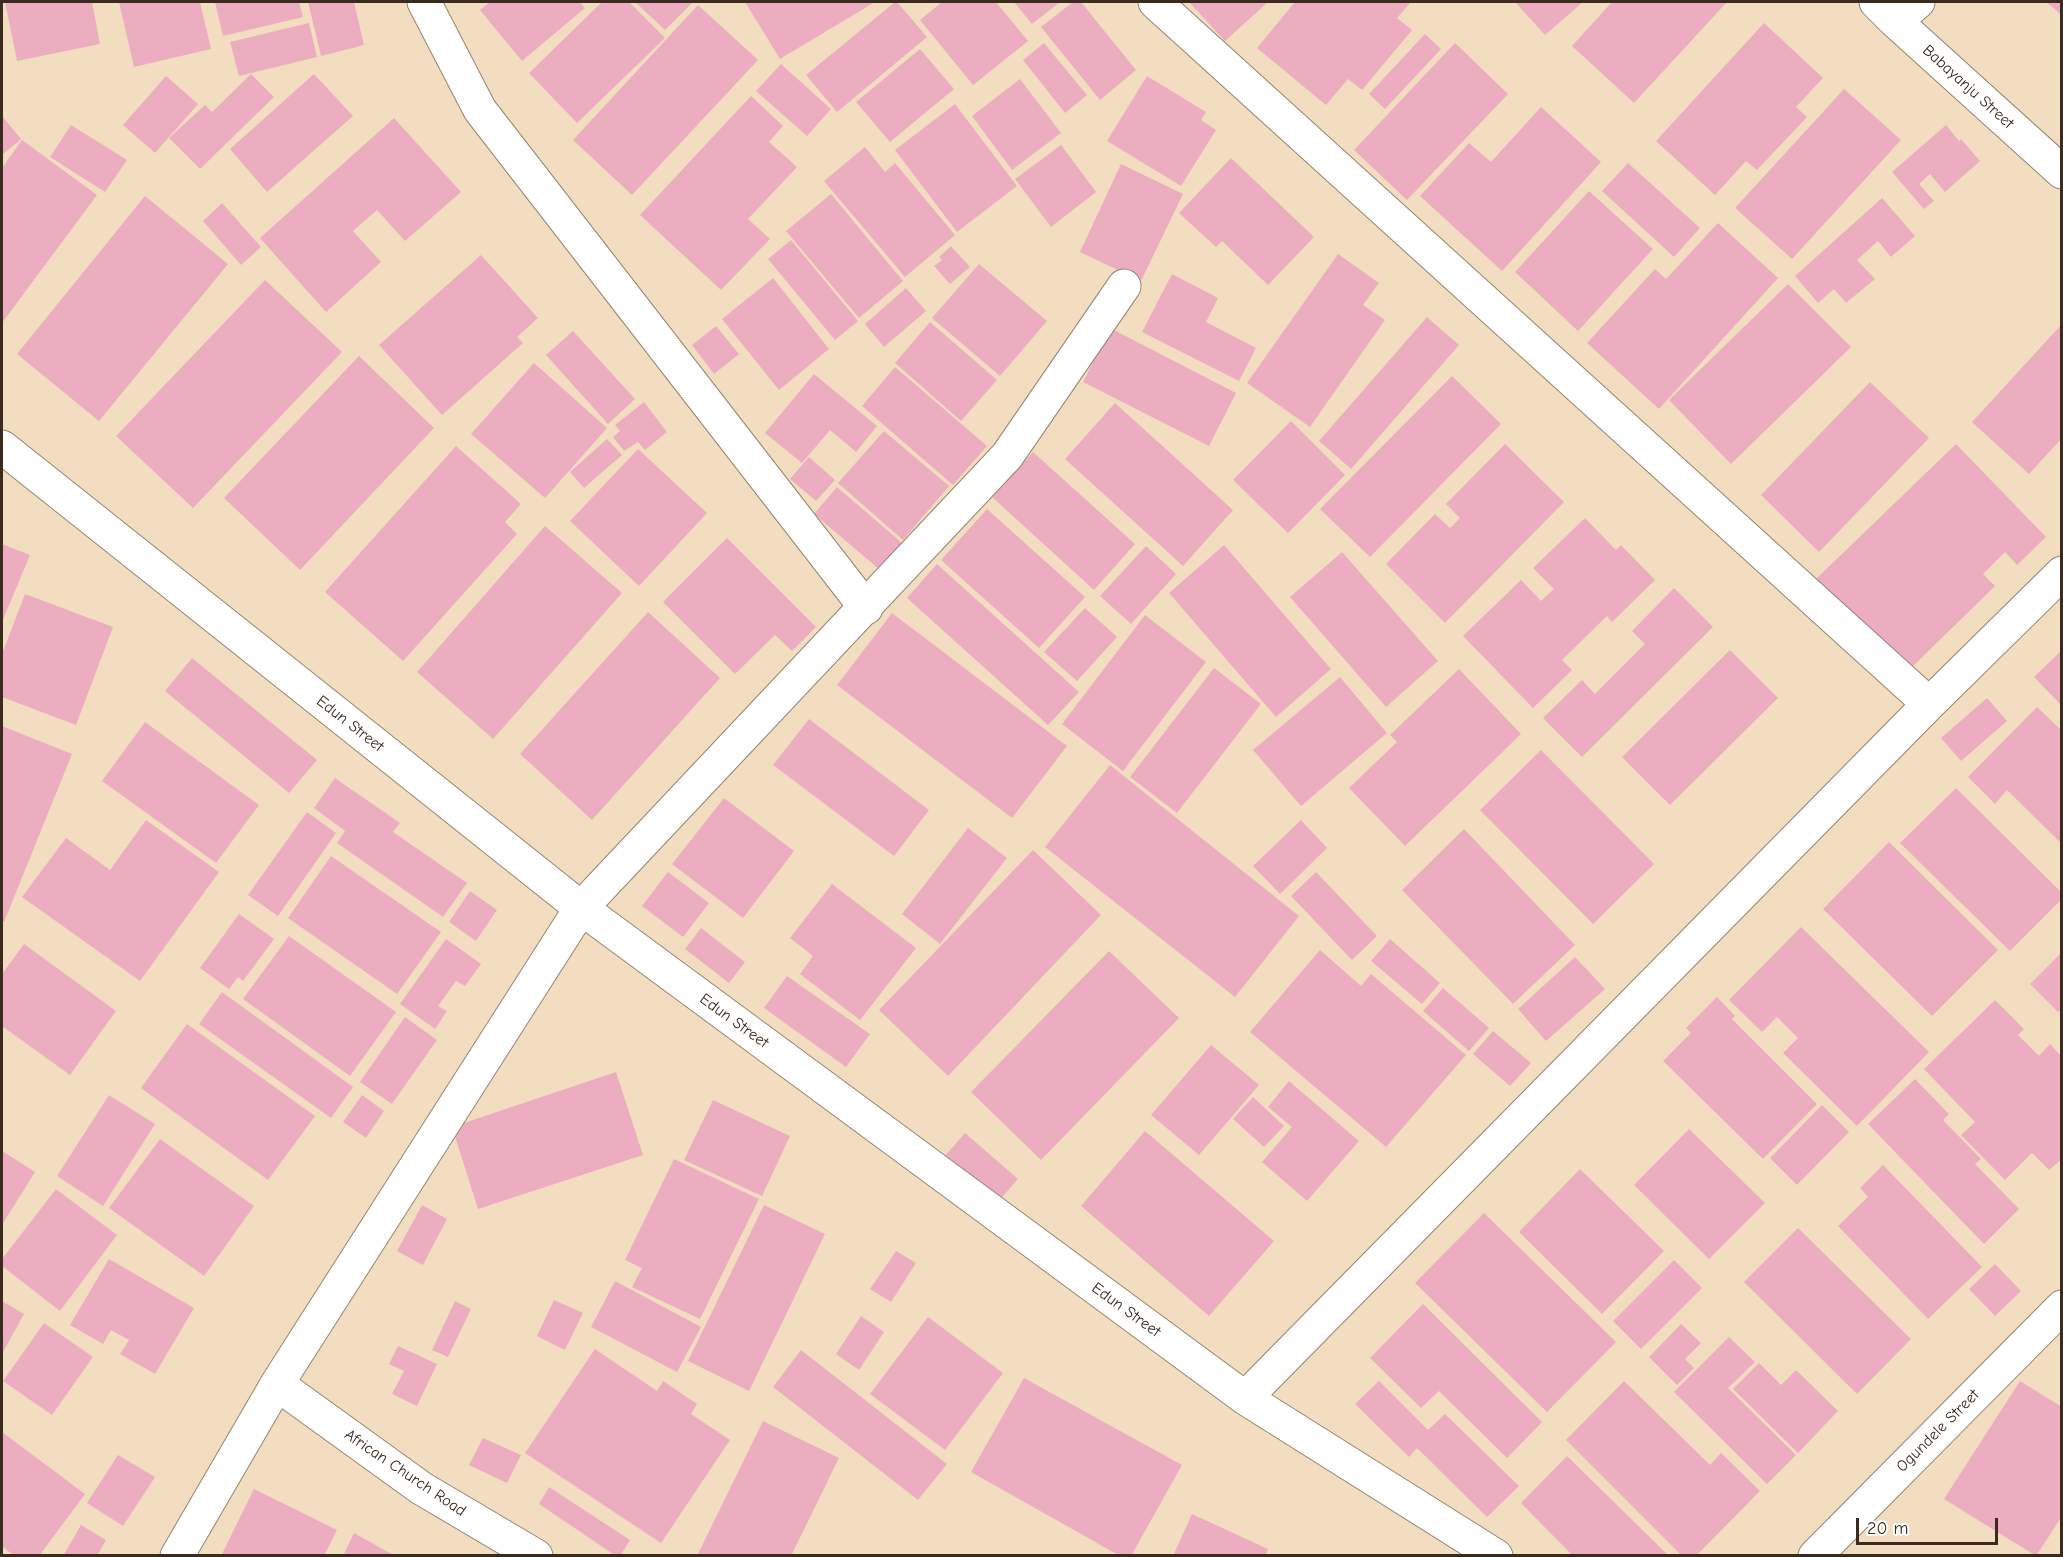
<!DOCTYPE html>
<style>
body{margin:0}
#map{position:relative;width:2063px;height:1557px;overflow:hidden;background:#f2ddc0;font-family:"Comic Neue",sans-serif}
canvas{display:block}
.frame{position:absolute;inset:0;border:3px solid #3b2a1e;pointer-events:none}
.scale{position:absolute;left:1856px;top:1518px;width:142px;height:27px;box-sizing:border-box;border:3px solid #3b2a1e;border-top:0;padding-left:8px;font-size:18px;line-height:21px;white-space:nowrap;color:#3b2a1e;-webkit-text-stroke:4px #fff;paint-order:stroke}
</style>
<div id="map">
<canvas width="2063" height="1557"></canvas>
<div class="frame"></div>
<div class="scale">20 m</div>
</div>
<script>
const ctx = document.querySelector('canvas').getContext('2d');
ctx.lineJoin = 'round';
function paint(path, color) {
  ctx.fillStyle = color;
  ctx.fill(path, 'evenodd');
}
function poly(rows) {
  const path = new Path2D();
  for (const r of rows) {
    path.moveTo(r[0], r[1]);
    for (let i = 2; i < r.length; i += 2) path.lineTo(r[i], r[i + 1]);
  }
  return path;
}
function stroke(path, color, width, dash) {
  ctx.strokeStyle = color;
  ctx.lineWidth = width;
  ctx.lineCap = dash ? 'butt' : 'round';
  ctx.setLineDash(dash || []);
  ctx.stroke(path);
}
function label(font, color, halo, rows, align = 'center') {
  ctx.font = font + ' "Comic Neue",sans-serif';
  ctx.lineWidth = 4.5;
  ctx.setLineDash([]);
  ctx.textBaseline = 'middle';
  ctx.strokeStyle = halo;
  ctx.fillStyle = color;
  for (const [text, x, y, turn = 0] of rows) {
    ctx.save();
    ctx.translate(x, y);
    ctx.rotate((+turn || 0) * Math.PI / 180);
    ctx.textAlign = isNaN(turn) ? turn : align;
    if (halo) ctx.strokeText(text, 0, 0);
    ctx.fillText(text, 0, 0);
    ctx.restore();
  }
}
const building = poly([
 [5,2,92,2,100,44,17,61],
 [119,2,200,2,211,49,134,67],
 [215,2,299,2,303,17,223,36],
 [308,2,354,2,364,45,321,56],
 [490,2,580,2,585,8,522,61,480,10],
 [602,2,629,2,665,38,577,123,529,73],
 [635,2,693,2,665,30],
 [745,2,875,2,780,59],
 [895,2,897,2,927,37,837,112,806,75],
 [942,2,996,2,1028,41,973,85,920,20],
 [1014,2,1060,2,1032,24],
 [1073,2,1081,2,1136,70,1100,100,1041,27],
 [1189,2,1268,2,1225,41],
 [1295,2,1411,2,1397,18,1412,30,1362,90,1348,79,1326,105,1257,48],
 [1515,2,1583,2,1545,35],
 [1612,2,1727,2,1634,103,1572,46],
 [2046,2,2062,2,2062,15],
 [698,5,758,60,632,195,573,140],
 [309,23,317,57,239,76,230,42],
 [1764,23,1823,78,1796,107,1807,117,1757,170,1746,161,1715,195,1656,141],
 [1425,34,1441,49,1385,109,1369,94],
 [1044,43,1087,95,1065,113,1023,60],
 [1455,43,1508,94,1407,200,1354,150],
 [920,49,954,89,890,142,856,102],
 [781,64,831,109,807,136,756,91],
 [251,74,274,97,200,169,169,138,205,105,212,112],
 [314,74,353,116,267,192,230,149],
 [166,76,198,104,155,153,123,125],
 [1147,76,1206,112,1201,120,1216,130,1181,186,1107,141],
 [1020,79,1061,133,1012,170,972,116],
 [1844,89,1901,140,1792,259,1735,208],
 [751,96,783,126,769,142,797,167,748,219,770,239,721,290,640,215],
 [955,104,1017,186,957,232,895,150],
 [1541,107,1601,162,1502,271,1420,196,1469,143,1491,162],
 [2,116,21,139,2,155],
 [394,118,461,192,405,241,377,210,353,231,381,262,326,312,260,238],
 [71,125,127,160,105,192,50,157],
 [1946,125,1959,141,1961,139,1980,161,1945,192,1930,174,1919,184,1934,201,1924,209,1892,172],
 [22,140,97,195,2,323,2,168],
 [1061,145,1096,192,1051,227,1015,179],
 [865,147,885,172,895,163,955,235,905,277,824,181],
 [1231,158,1314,237,1268,285,1222,241,1216,247,1179,213],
 [1628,163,1700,228,1674,257,1602,191],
 [1121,164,1183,194,1141,281,1080,252],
 [1589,191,1653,249,1578,331,1515,272],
 [831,194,903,281,859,318,786,231],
 [145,196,228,264,99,421,17,354],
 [1882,198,1915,236,1891,257,1878,241,1857,260,1875,279,1846,303,1834,289,1818,303,1795,276],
 [222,203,261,247,241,265,203,221],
 [1718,223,1778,278,1659,409,1587,343,1655,269,1666,279],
 [791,240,858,321,835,340,768,259],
 [951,246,970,267,950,284,934,266,942,260,939,257],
 [1338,254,1379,283,1363,305,1385,320,1310,427,1247,383],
 [481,255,538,318,517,337,523,343,442,415,379,345],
 [979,264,1047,321,1000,376,932,318],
 [1172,274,1218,298,1206,322,1256,348,1239,381,1142,332],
 [773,278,829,349,779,390,722,319],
 [265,280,342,352,193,508,116,436],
 [1788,284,1851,347,1731,464,1669,400],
 [906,288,926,311,884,347,865,324],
 [1427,317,1459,345,1351,469,1319,441],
 [930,322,997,380,961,421,895,363],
 [2062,324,2062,438,2029,474,1972,422],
 [716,326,739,354,714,374,692,345],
 [1110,328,1236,393,1209,446,1083,382],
 [573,331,635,399,608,424,546,355],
 [359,356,434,428,300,570,224,498],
 [534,363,607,428,545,498,471,434],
 [895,367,987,446,953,485,862,406],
 [814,374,877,426,856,452,830,430,802,463,765,433],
 [1452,376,1501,424,1370,557,1320,509],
 [1870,382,1929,438,1819,552,1761,495],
 [644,402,667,432,645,450,638,442,624,451,613,437,620,431,615,425],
 [1115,403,1233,510,1183,566,1065,459],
 [1291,421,1345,475,1288,533,1233,480],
 [884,431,949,486,903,540,838,483],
 [607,439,622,455,584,488,570,472],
 [1505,444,1564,502,1445,623,1386,564,1435,514,1450,528,1460,518,1446,504],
 [1956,444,2046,537,2017,565,2005,552,1983,574,1995,586,1907,672,1816,579],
 [456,446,521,504,505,522,517,534,403,661,325,592],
 [638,449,707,513,639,586,570,521],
 [1033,452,1135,544,1094,590,992,497],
 [809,457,835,480,816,501,790,479],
 [837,487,902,543,879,569,814,514],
 [987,509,1085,597,1039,648,941,560],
 [1585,518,1616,550,1621,545,1655,580,1612,622,1607,616,1562,660,1572,670,1533,708,1463,636,1521,580,1541,601,1554,589,1533,568],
 [545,526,622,593,493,739,417,672],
 [727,538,816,627,792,651,775,635,735,674,663,602],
 [2,544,30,555,2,622],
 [1224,545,1331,669,1276,717,1169,593],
 [1146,546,1176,574,1131,624,1100,596],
 [1342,552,1438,661,1386,707,1290,597],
 [937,564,1079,692,1048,725,907,598],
 [1674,588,1713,627,1582,757,1543,718,1582,680,1595,694,1645,644,1632,631],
 [25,594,113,627,76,725,2,697,2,654],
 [1085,608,1117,637,1077,681,1044,652],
 [648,612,720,678,592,820,520,754],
 [892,613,1067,746,1012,818,837,685],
 [1145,615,1206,662,1123,771,1062,724],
 [1730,650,1778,698,1670,805,1622,757],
 [2062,650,2062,706,2034,677],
 [192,658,317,760,289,793,165,691],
 [1214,668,1261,704,1177,813,1130,777],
 [1459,669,1521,734,1405,846,1349,788,1397,742,1390,735],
 [1340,677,1387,733,1301,806,1253,750],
 [1987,698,2007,721,1961,761,1941,738],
 [2037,707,2062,731,2062,844,2007,790,1995,804,1968,777],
 [809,719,929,810,894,856,773,765],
 [145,722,259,805,216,863,102,781],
 [2,726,72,754,4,922,2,921],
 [1541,750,1654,864,1593,924,1480,810],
 [1110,765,1299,916,1235,997,1045,847],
 [335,778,400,823,393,832,467,883,443,917,337,843,345,831,314,808],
 [1956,788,2062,893,2062,899,2010,951,1900,843],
 [724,798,794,851,743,918,672,864],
 [307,812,336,833,278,916,248,895],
 [146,820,219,872,140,981,22,897,66,838,110,870],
 [1301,820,1327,848,1280,894,1253,866],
 [968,828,1007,858,940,944,902,914],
 [1464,829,1575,945,1513,1004,1402,890],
 [1889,842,1998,950,1932,1016,1823,909],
 [1033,850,1101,915,948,1076,879,1010],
 [331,856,441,932,397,994,288,918],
 [668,872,709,903,683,937,642,906],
 [1316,872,1377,936,1352,960,1291,896],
 [832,884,916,948,860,1020,800,974,813,956,790,938],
 [470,891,497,910,476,941,449,922],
 [239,914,274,939,243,981,238,977,229,989,200,968],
 [1801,927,1929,1052,1857,1126,1783,1053,1798,1038,1777,1017,1762,1032,1729,1000],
 [701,928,745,962,729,983,685,949],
 [289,936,396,1012,350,1076,243,999],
 [446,939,481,964,465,986,456,981,438,1006,447,1011,435,1029,400,1004],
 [1390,939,1440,983,1422,1004,1371,961],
 [24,944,116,1011,70,1075,2,1026,2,974],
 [1320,950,1361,986,1371,974,1466,1055,1386,1147,1250,1032],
 [1109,951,1179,1018,1041,1160,971,1092],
 [2062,952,2062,1008,2058,1012,2030,984],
 [1575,957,1605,989,1546,1041,1518,1009],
 [787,976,870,1034,846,1067,764,1008],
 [1443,988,1489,1028,1469,1051,1423,1011],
 [222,992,353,1087,331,1118,199,1024],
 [1717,997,1735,1016,1732,1019,1817,1104,1763,1159,1663,1061,1691,1033,1686,1028],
 [1995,1000,2024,1029,2018,1035,2039,1056,2050,1044,2062,1057,2062,1159,2049,1170,2032,1153,2005,1180,1961,1135,1975,1122,1924,1069],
 [405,1017,437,1040,392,1104,360,1082],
 [187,1024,315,1116,268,1180,141,1088],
 [1493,1031,1531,1063,1510,1086,1473,1054],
 [1211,1045,1259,1085,1199,1155,1151,1115],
 [616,1072,643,1155,478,1209,452,1127],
 [1915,1079,1949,1114,1943,1120,1981,1159,1975,1164,2019,1209,1984,1244,1868,1124],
 [1289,1081,1359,1141,1307,1201,1262,1162,1292,1127,1268,1107],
 [109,1095,155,1124,103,1206,57,1176],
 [362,1095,384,1111,366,1138,343,1122],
 [1253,1097,1284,1126,1264,1147,1233,1119],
 [713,1100,790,1136,762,1196,684,1160],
 [1822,1105,1849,1132,1797,1185,1770,1158],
 [1689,1129,1765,1203,1709,1259,1634,1185],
 [1145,1131,1274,1241,1209,1316,1081,1206],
 [965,1133,1018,1179,995,1205,943,1158],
 [160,1139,254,1206,204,1276,109,1208],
 [2,1151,35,1172,2,1225],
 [674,1159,759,1199,700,1319,632,1287,642,1268,625,1260],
 [1883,1165,1982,1267,1928,1319,1838,1226,1868,1197,1860,1188],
 [1580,1169,1664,1251,1602,1314,1519,1232],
 [56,1189,117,1235,60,1311,2,1266,2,1259],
 [422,1205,447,1219,423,1265,397,1251],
 [764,1205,825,1234,749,1391,688,1361],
 [1484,1213,1616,1342,1547,1412,1415,1283],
 [1798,1228,1911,1339,1857,1394,1744,1282],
 [896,1251,916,1263,891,1302,870,1289],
 [109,1259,194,1308,155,1374,120,1354,129,1340,111,1330,103,1344,70,1325],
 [1674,1260,1702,1288,1641,1349,1613,1321],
 [1995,1264,2021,1291,1995,1316,1969,1289],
 [615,1281,701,1327,677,1372,591,1327],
 [554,1300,583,1313,565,1350,537,1336],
 [2,1301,24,1314,2,1354],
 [455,1301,471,1309,448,1357,432,1350],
 [1423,1304,1542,1422,1507,1458,1439,1391,1421,1408,1370,1358],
 [861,1316,884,1332,859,1370,836,1354],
 [928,1317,1003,1373,945,1450,870,1394],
 [44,1323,93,1357,52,1415,3,1381],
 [1681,1324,1701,1343,1685,1359,1694,1368,1677,1385,1649,1357],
 [1729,1337,1755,1362,1728,1388,1796,1455,1767,1484,1674,1392],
 [398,1346,437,1364,417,1406,392,1394,404,1371,389,1364],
 [595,1349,657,1391,663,1381,697,1404,691,1414,730,1440,661,1543,525,1453],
 [801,1350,947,1464,918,1500,773,1387],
 [1759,1363,1781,1385,1796,1370,1838,1411,1798,1453,1733,1389],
 [1024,1378,1182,1465,1131,1556,1120,1556,971,1472],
 [1379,1381,1428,1430,1445,1414,1519,1486,1487,1517,1417,1448,1409,1457,1355,1404],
 [1624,1381,1710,1465,1721,1453,1760,1491,1696,1556,1682,1556,1566,1440],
 [2020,1381,2062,1407,2062,1516,2036,1556,1944,1499],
 [763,1421,839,1458,791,1556,697,1556],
 [2,1432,85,1494,39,1556,14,1556,2,1546],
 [483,1438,521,1455,507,1483,469,1465],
 [118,1455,155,1477,123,1526,87,1503],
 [1567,1456,1669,1556,1573,1556,1521,1503],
 [549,1487,630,1540,620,1556,616,1556,539,1504],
 [254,1489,337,1530,324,1556,221,1556],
 [1192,1514,1268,1549,1265,1556,1173,1556],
 [81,1525,106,1540,97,1556,63,1556],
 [354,1533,395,1556,343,1556]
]);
const minor = poly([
 [424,2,480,110,866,608],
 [1155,2,1929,704],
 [1876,2,1895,21,2062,172],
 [1895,21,1918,2],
 [2,447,581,908,1245,1398,1496,1556],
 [277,1384,421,1488,536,1556],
 [1245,1398,1929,704,2062,573],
 [177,1556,277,1384,581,908,1007,456,1124,286],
 [1815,1556,2062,1307]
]);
const streetNames = [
 ["Babayanju Street",1968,87,42],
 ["Edun Street",350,724,38],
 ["Edun Street",734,1021,36],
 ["Edun Street",1126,1310,36],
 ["Ogundele Street",1938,1431,-45],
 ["African Church Road",405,1473,34]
];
paint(building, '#edadc1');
stroke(minor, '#96846f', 35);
stroke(minor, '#fff', 33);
label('16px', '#3b2a1e', '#fff', streetNames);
</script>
